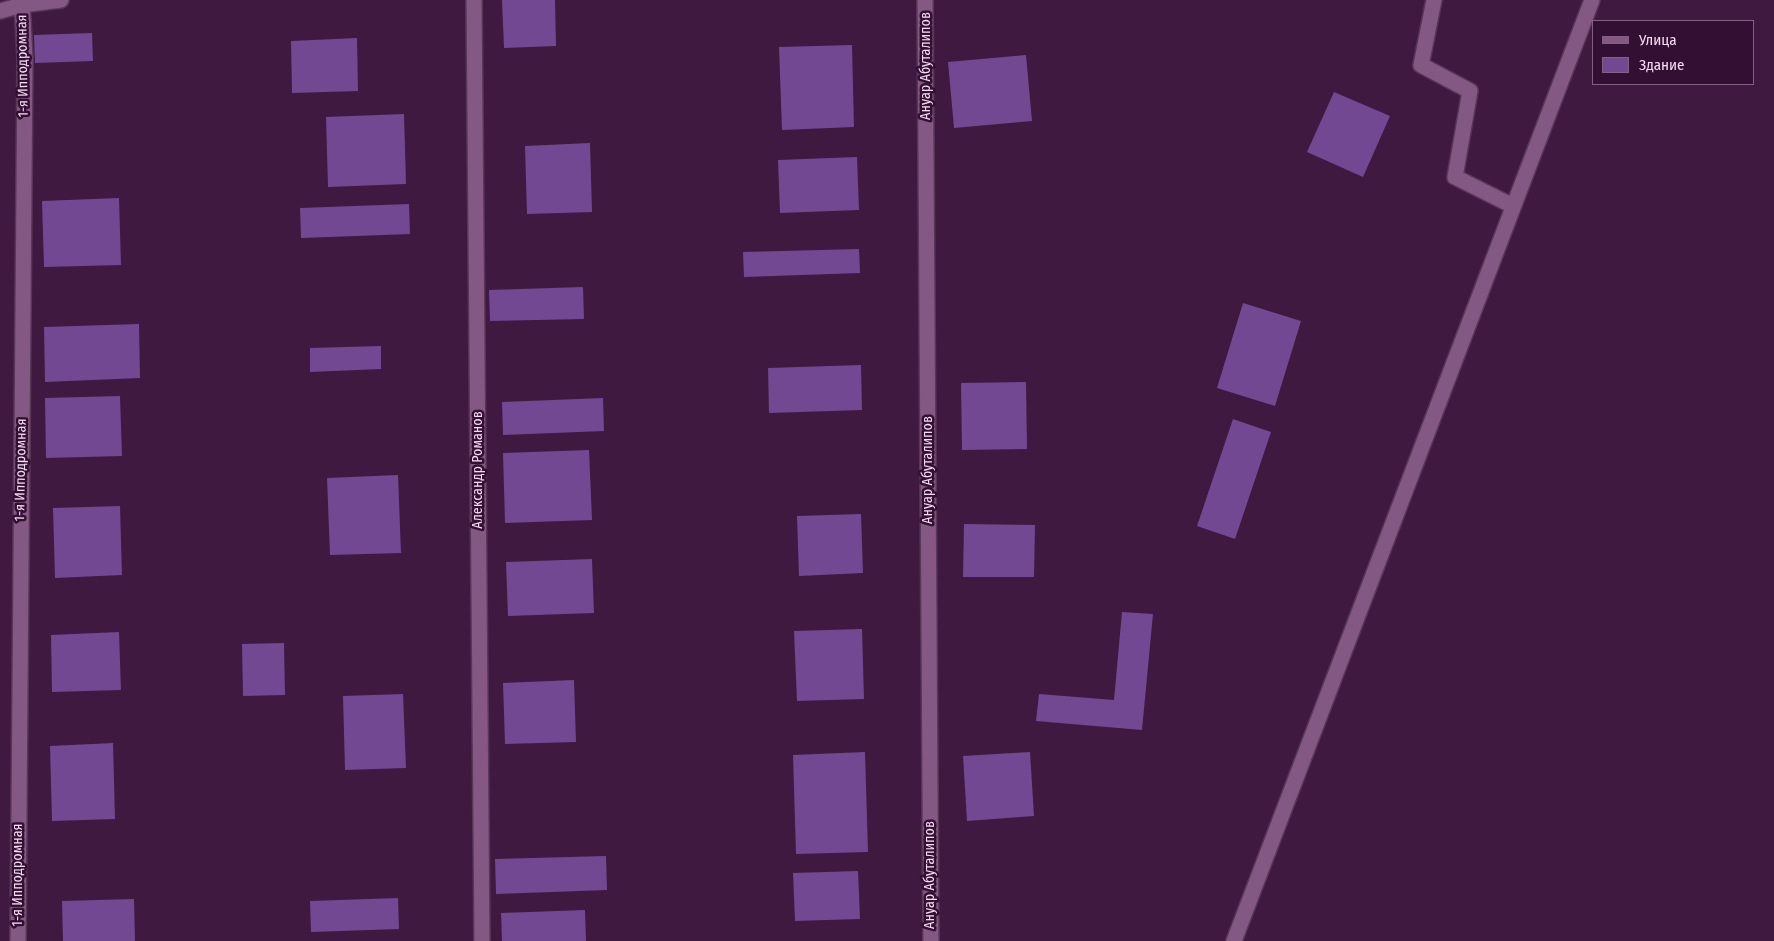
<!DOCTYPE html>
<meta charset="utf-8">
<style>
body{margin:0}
#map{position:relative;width:1774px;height:941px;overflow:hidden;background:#3f193f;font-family:"Fira Sans Condensed",sans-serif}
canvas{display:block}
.legend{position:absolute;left:1592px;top:20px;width:162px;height:65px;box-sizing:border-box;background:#340f34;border:1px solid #816180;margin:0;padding:6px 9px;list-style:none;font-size:15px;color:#f5dcf3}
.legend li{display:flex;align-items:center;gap:10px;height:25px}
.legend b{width:25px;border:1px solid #816180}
</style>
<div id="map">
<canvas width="1774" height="941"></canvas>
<ul class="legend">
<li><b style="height:6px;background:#835882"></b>Улица</li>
<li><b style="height:14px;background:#724893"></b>Здание</li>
</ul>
</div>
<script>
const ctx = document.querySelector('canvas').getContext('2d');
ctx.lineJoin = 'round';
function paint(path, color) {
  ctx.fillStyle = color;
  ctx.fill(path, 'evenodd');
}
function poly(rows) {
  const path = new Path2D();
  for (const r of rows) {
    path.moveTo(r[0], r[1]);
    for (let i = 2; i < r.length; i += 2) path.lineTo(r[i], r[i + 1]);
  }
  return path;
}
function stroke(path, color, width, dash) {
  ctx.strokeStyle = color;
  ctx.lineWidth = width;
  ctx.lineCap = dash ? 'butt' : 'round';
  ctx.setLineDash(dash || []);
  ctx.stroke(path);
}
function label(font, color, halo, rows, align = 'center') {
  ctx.font = font + ' "Fira Sans Condensed",sans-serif';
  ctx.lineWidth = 5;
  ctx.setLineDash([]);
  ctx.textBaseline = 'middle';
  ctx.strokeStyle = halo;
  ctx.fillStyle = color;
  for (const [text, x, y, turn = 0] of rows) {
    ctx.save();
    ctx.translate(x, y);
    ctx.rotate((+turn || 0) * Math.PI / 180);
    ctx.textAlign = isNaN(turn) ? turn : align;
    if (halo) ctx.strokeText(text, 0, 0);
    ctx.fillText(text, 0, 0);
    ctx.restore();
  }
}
const building = poly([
 [502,0,555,0,556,46,504,48],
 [92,33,93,61,35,63,34,35],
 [357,38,358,91,292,93,291,41],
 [852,45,854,127,782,130,779,47],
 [1026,55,1032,121,954,128,948,62],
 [1334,92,1390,116,1363,177,1307,152],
 [404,114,406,184,328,187,326,117],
 [590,143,592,212,527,214,525,146],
 [857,157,859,210,780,213,778,160],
 [119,198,121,265,44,267,42,201],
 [409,204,410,234,301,238,300,208],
 [859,249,860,273,744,277,743,252],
 [583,287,584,319,490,321,489,290],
 [1243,303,1301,321,1275,406,1217,388],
 [139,324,140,378,45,382,44,327],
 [381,346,381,369,310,372,310,348],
 [861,365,862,410,769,413,768,368],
 [1026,382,1027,449,962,450,961,383],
 [120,396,122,456,46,458,45,398],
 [603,398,604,431,503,435,502,402],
 [1233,419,1271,432,1235,539,1197,526],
 [589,450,592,520,505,523,503,453],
 [398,475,401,553,330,555,327,478],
 [120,506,122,575,55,578,53,508],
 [861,514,863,573,799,576,797,516],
 [964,524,1035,525,1034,577,963,577],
 [592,559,594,613,508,616,506,562],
 [1122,612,1153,614,1142,730,1036,721,1039,694,1114,700],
 [862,629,864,699,797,701,794,631],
 [119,632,121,690,52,692,51,635],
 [284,643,285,695,243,696,242,644],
 [574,680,576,742,505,744,503,683],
 [403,694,406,768,345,770,343,696],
 [113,743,115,819,52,821,50,746],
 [865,752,868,852,796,854,793,755],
 [1030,752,1034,816,967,821,963,756],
 [606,856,607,890,496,894,495,859],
 [858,871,860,919,795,921,793,873],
 [398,898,399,929,311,932,310,901],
 [134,899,135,941,63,941,62,901],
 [585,910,586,941,502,941,501,913]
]);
const street = poly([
 [474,0,482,941],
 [925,0,931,941],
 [1434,0,1421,65,1470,91,1455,177,1513,206],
 [0,11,22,5,61,0],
 [18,941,25,59,22,0]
]);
const secondary = poly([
 [1234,941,1592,0]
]);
const streetNames = [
 ["1-я Ипподромная",23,66,-91],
 ["Ануар Абуталипов",926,66,-90],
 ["1-я Ипподромная",21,470,-89],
 ["Александр Романов",478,470,-90],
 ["Ануар Абуталипов",928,470,-90],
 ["1-я Ипподромная",18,875,-90],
 ["Ануар Абуталипов",930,875,-90]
];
paint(building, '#724893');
stroke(street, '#573656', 18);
stroke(secondary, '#573656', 18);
stroke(street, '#835882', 15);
stroke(secondary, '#835882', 15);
label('14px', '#f5dcf3', '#340f34', streetNames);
</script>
